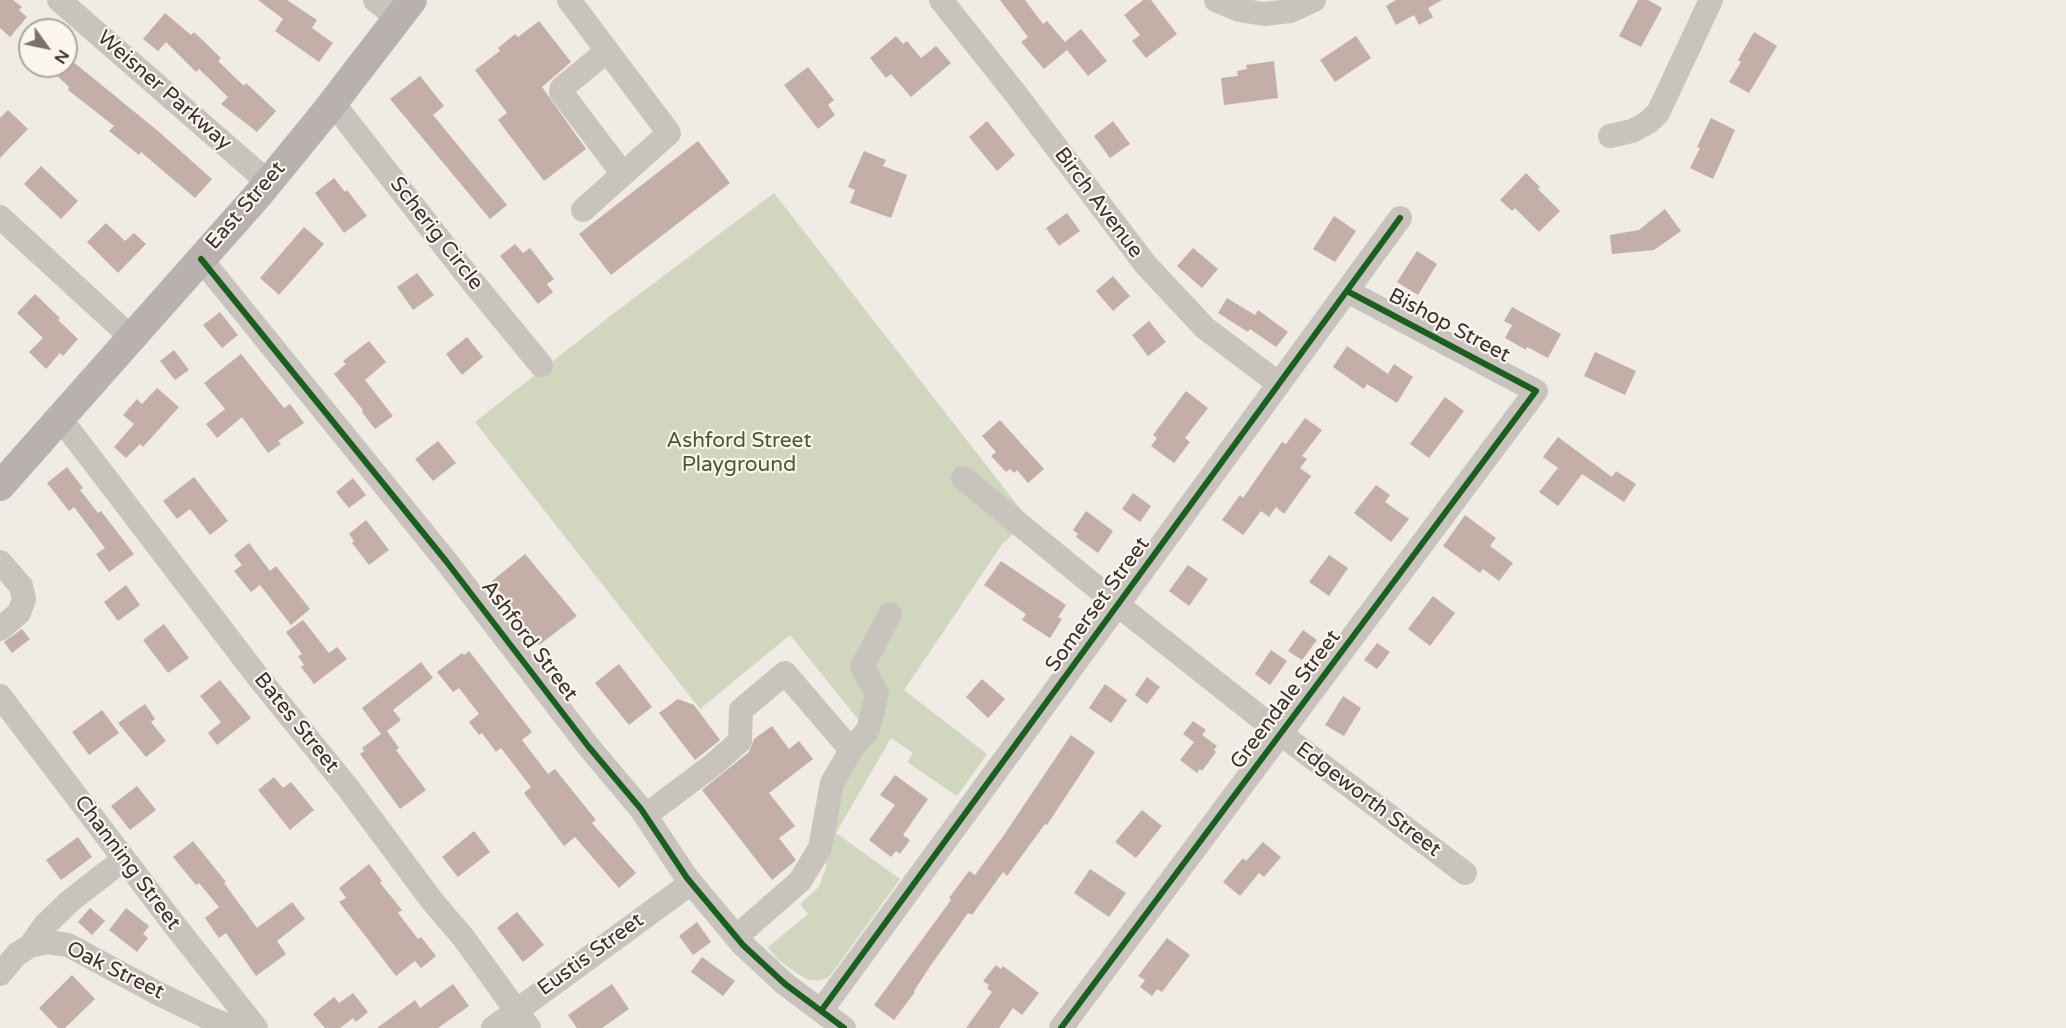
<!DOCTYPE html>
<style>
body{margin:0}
#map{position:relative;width:2066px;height:1028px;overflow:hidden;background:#f0ebe5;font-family:"Varela Round",sans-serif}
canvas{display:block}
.north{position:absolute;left:18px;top:18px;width:60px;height:60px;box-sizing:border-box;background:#fbf5ee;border:2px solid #aea6a0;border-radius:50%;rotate:123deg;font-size:16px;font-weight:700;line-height:24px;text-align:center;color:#3b302b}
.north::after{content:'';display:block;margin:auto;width:21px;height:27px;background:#7a716c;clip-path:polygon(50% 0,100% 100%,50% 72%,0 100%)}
</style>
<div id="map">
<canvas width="2066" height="1028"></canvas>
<div class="north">N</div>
</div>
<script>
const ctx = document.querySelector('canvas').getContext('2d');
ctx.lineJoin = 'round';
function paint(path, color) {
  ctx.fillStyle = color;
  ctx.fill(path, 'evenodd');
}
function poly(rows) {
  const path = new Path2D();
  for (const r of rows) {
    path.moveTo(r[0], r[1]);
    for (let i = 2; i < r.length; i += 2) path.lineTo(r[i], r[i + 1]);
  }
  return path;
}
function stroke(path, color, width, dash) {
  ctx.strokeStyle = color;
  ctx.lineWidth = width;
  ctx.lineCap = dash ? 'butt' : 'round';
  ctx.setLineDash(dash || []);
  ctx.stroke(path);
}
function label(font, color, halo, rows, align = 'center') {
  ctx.font = font + ' "Varela Round",sans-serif';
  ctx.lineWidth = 4.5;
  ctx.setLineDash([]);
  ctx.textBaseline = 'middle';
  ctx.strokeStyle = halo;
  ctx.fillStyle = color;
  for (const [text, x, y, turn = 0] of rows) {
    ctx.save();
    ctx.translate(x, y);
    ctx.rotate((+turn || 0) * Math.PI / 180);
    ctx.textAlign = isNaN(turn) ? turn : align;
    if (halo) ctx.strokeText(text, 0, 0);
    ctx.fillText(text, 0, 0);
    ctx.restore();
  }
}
const green = poly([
 [774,193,1029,520,1003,543,904,690,987,754,957,796,907,762,913,753,891,738,836,833,900,879,830,976,819,981,809,980,798,974,777,959,768,947,808,914,800,904,819,887,827,864,809,859,862,724,790,635,700,709,475,422,613,314]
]);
const building = poly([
 [0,0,13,0,22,7,19,10,27,17,10,37,0,28],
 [258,0,287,0,317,20,312,28,333,43,319,62,275,31,283,19],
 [1000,0,1025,0,1043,24,1047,21,1065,42,1081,29,1107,61,1088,76,1067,50,1044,69,1021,42,1028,37],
 [1143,0,1151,0,1177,34,1146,58,1132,41,1140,35,1124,15],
 [1396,0,1442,0,1428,8,1433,17,1419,25,1414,15,1396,25,1386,6],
 [1638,0,1648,0,1662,8,1641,47,1619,36],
 [165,13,191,35,194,32,221,58,218,61,244,86,246,83,276,111,257,132,221,104,228,97,199,69,196,72,166,42,158,51,143,39],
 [539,21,571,62,542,87,586,149,544,181,498,120,507,113,475,70,500,51,498,48,515,34,518,37],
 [1754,32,1777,46,1749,93,1729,82,1741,62,1738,60],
 [896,36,903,44,907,41,921,58,936,46,951,63,911,97,891,74,886,78,870,58],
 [1356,36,1371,58,1335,82,1320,60],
 [66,56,158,131,212,179,195,198,141,152,139,155,109,131,114,126,68,90,69,87,47,66,66,66],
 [1274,61,1278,98,1224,105,1221,78,1238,76,1237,71,1247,69,1246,65],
 [808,67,834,100,828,105,835,115,818,129,784,85],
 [420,76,444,106,433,115,507,205,490,219,390,99],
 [8,110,28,129,0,158,0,118],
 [1711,118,1735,130,1713,179,1690,168,1700,148,1697,147],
 [987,121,1015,155,997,171,969,137],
 [1113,121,1130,144,1110,158,1094,136],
 [698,141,730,183,611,275,579,234],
 [864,151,886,160,883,166,907,175,891,218,850,203,855,190,848,187],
 [41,166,78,201,61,219,24,184],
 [1526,173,1540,187,1538,189,1560,211,1539,232,1515,208,1512,211,1500,200],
 [334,178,345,192,347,190,367,216,344,233,315,193],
 [1665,209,1681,231,1654,250,1612,254,1610,235,1639,230],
 [1067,213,1080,231,1059,246,1046,228],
 [1334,216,1356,231,1335,262,1313,249],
 [106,223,125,241,134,233,146,244,118,273,87,242],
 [304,227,324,244,279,295,260,278],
 [515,244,523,253,530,248,554,279,547,284,553,292,538,304,500,256],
 [1193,248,1218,269,1202,288,1177,266],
 [1417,251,1437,264,1418,295,1397,282],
 [417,273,434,295,413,310,397,287],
 [1113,276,1130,296,1113,311,1096,291],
 [35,294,60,318,58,320,78,339,63,356,60,353,46,369,29,352,43,338,17,313],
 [1227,298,1255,315,1258,310,1288,332,1276,347,1250,329,1248,332,1218,313],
 [1512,307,1561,334,1548,358,1527,347,1526,350,1505,338,1512,325,1504,321],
 [220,312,238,335,222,348,203,325],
 [1149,321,1166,342,1148,356,1132,335],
 [467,337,483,357,462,375,446,354],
 [369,341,386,362,365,380,393,416,375,429,362,412,363,410,334,374,346,364,343,361],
 [1347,346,1388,374,1394,364,1413,377,1397,403,1367,384,1364,389,1333,367],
 [174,350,189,370,175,380,160,361],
 [1595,352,1636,371,1625,395,1584,376],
 [241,354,284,408,290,404,304,423,278,441,281,444,268,453,242,417,217,438,206,424,225,409,204,383],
 [157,388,179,407,143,447,140,444,126,458,114,447,134,424,123,415,137,399,142,404],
 [1186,391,1208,408,1185,438,1190,442,1174,463,1151,446,1157,438,1153,435],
 [1445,397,1464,411,1429,458,1410,444],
 [1305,418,1322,430,1302,456,1307,459,1300,468,1311,476,1284,514,1276,507,1269,517,1261,511,1243,535,1222,520,1240,495,1243,498,1282,442,1286,444],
 [1000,420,1044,469,1028,483,1017,470,1014,473,1010,469,1006,472,991,456,996,452,982,436],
 [1558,437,1612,477,1616,471,1636,484,1624,502,1582,474,1558,506,1539,492,1558,468,1543,457],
 [438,441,456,463,433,481,415,459],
 [67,467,83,488,80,490,98,513,101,511,134,554,109,572,96,554,105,548,74,507,69,511,47,483],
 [194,477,228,521,210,535,190,509,177,519,163,501],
 [353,478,366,495,349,508,336,492],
 [1376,485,1390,495,1385,502,1409,519,1391,542,1354,513],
 [1133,493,1151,506,1140,522,1122,509],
 [1086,511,1113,531,1098,553,1076,537,1078,534,1073,530],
 [1465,515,1496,538,1490,546,1513,563,1499,581,1483,569,1480,573,1443,546],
 [366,520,389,550,369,565,352,543,354,541,349,534],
 [249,543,270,571,276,566,310,609,291,625,260,585,251,592,234,571,242,565,234,555],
 [525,554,577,616,539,645,492,581],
 [1329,555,1348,568,1329,596,1309,582],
 [1001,561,1066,605,1058,617,1062,619,1050,638,1022,620,1026,614,984,585],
 [1188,565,1208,579,1189,606,1169,591],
 [126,585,140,605,118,621,104,602],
 [1433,596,1455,613,1430,646,1408,629],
 [303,620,329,653,337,647,347,659,314,684,301,667,304,665,298,656,302,654,286,632],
 [164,624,189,658,168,673,143,640],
 [22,629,30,639,12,653,4,642],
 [1303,630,1317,640,1302,660,1288,651],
 [1377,643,1390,652,1377,669,1364,660],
 [1271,650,1287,661,1270,685,1255,674],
 [469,651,532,732,522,740,548,774,555,769,596,820,592,823,636,873,619,888,575,837,564,846,524,793,531,787,501,748,496,752,482,733,479,735,469,722,479,714,459,688,453,692,437,672,462,653,464,655],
 [421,662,433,678,393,710,401,720,387,731,399,748,396,750,426,790,400,809,360,754,364,751,362,748,381,734,362,708],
 [619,664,652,707,629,725,595,683],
 [1147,677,1160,687,1147,704,1135,695],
 [982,679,1005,699,988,718,966,697],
 [220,680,251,718,217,745,208,733,221,722,200,696],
 [1105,684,1127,700,1111,723,1089,708],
 [1343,696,1361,708,1344,736,1325,725],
 [678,699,694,705,720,740,695,760,659,713],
 [145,704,155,719,151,722,166,741,146,757,118,723],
 [102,710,119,733,89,755,72,732],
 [1193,721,1206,730,1202,735,1217,746,1214,750,1216,752,1202,771,1200,769,1197,773,1180,760,1194,742,1183,734],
 [772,726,789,749,799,741,813,759,769,793,795,826,779,838,796,860,772,880,702,790,749,752,754,739],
 [1071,735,1095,752,1047,825,1045,824,1007,876,1003,872,972,915,968,913,931,965,914,991,915,992,894,1020,874,1005,951,900,949,898,969,871,975,875,1004,835],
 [895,775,928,799,903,835,910,840,900,854,896,851,891,857,869,840,895,805,880,795],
 [274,777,283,788,291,782,314,810,290,830,258,790],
 [137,786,156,810,130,830,111,806],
 [1142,810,1162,826,1136,858,1115,842],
 [474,831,490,852,458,877,442,857],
 [78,837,92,857,61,880,46,860],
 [193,841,226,882,224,883,257,928,292,902,305,919,277,941,286,954,256,976,226,933,219,938,205,918,219,907,199,883,196,885,173,857],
 [1263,842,1281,857,1264,877,1259,873,1240,896,1223,882,1243,858,1246,861],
 [369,864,382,881,380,883,402,910,398,913,418,939,421,937,436,956,421,968,415,961,396,976,339,902,346,898,339,888],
 [1090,869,1126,893,1109,917,1074,893],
 [90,908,105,921,92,935,78,922],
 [126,908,149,926,143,934,148,938,137,952,109,930],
 [517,912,544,945,523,962,497,928],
 [697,922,711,942,693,955,679,936],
 [1167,938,1190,955,1162,992,1157,989,1152,996,1140,987,1145,980,1138,976],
 [702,957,735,981,723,996,691,972],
 [996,965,1001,969,1003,966,1039,993,1022,1015,1013,1008,999,1028,966,1028,992,992,987,988,989,985,983,981],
 [72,975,95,999,65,1028,58,1028,39,1008],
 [453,984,469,1006,438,1028,377,1028,415,1000,420,1008],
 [612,984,629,1009,602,1028,577,1028,568,1015],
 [353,993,368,1012,356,1022,353,1018,340,1028,325,1028,313,1014,334,997,339,1003]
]);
const minor = poly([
 [59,0,268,182],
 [375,0,398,18],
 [569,0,669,133,583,210],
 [941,0,1015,93,1146,265,1205,328,1279,384],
 [1216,0,1239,10,1264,14,1290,11,1314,0],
 [607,51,562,88,561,92,623,174],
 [333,103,471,280,541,365],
 [1610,136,1632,131,1647,123,1658,113,1711,0],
 [0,217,132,338],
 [201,259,446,561,588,746,641,809,687,878,743,945,785,984,844,1028],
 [60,418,258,677,348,788,433,902,463,937,529,1028],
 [963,478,1118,605,1281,734,1465,873],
 [0,562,21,586,24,599,19,613,0,629],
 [0,696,176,927,256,1028],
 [646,815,714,764,740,741,741,710,785,673,851,750],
 [736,937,800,881,820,848,832,783,851,750,868,730,877,693,862,667,890,614],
 [30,946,45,925,70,901,124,859],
 [0,974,17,954,30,946,46,942,68,945,157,993,211,1019,235,1028],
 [821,1011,1400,218],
 [493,1028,691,883],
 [1061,1028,1536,391,1347,291]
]);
const major = poly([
 [0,486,258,195,325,113,412,0]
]);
const cycleway = poly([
 [201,259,446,561,588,746,641,809,687,878,743,945,785,984,844,1028],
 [821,1011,1400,218],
 [1061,1028,1536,391,1347,291]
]);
const streetNames = [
 ["Weisner Parkway",164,91,41],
 ["Birch Avenue",1098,203,53],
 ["East Street",246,206,-49],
 ["Scherig Circle",436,234,52],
 ["Bishop Street",1449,326,28],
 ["Somerset Street",1098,605,-54],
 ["Ashford Street",529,641,53],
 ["Greendale Street",1286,700,-53],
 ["Bates Street",296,723,51],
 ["Edgeworth Street",1368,800,37],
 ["Channing Street",127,863,53],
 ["Eustis Street",591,955,-36],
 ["Oak Street",115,971,26]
];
const parkNames = [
 ["Ashford Street",739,441],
 ["Playground",739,465]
];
paint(green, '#d1d6bf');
paint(building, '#c3afa7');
stroke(minor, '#c9c3be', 24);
stroke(major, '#b8b1ad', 30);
stroke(cycleway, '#1b5e20', 6);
label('21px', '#3b302b', '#fbf5ee', streetNames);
label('21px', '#4a5a2e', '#fbf5ee', parkNames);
</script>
